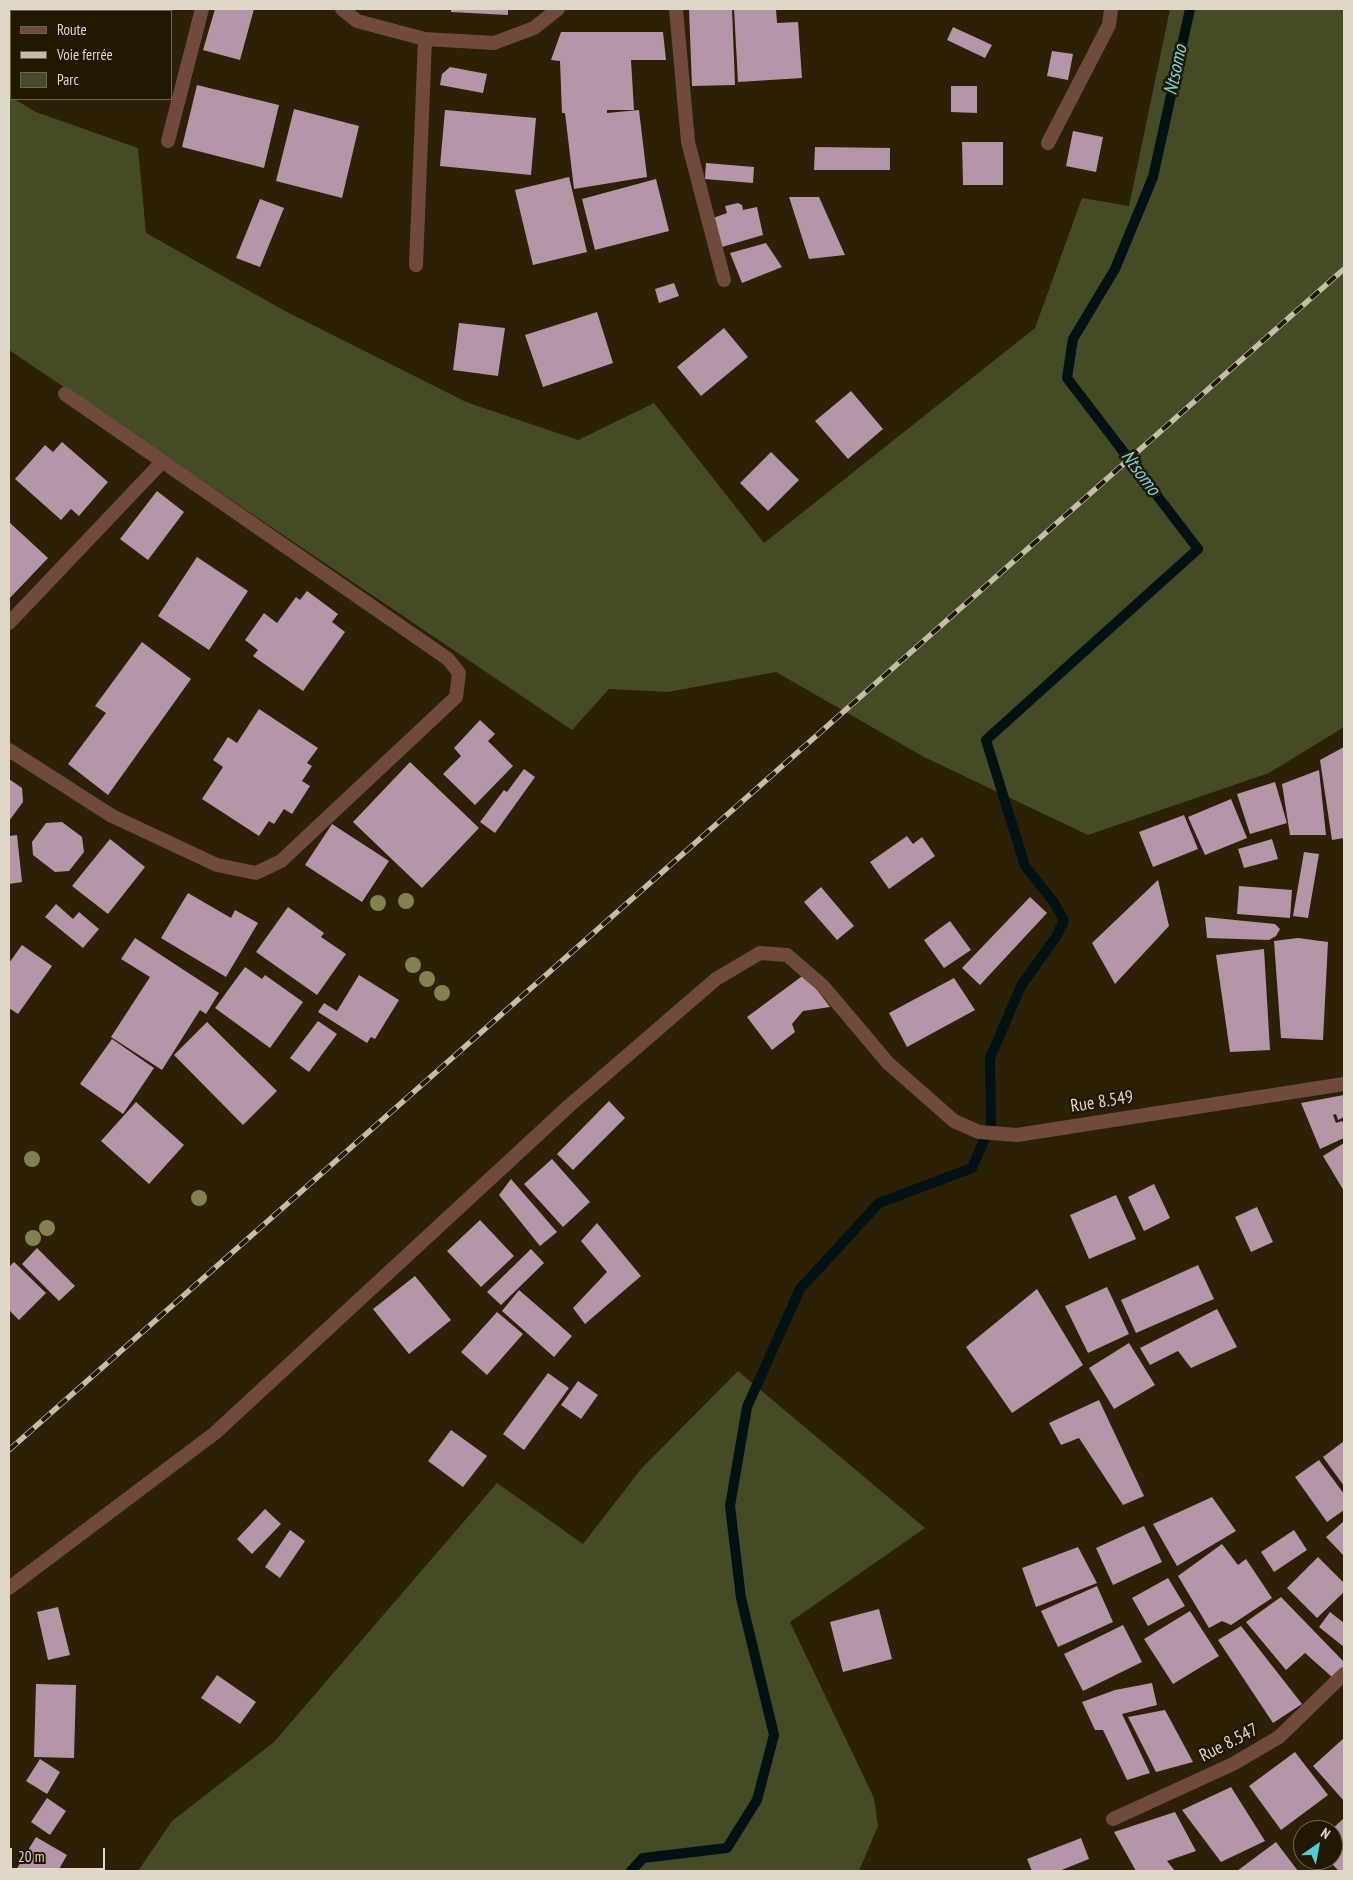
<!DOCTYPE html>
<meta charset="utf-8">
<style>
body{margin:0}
#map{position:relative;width:1353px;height:1880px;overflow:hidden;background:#2c2006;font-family:"PT Sans Narrow",sans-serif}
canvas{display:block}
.frame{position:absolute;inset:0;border:10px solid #dfd7c8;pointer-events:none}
.legend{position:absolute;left:10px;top:10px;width:162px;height:90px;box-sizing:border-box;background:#221700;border:1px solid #6e6450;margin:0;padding:6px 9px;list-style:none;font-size:15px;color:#dfd7c8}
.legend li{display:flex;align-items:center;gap:10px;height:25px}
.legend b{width:25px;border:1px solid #6e6450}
.north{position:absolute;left:1293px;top:1820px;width:50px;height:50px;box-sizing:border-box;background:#221700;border:1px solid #6e6450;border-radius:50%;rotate:33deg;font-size:14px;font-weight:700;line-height:20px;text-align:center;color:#dfd7c8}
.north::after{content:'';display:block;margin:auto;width:18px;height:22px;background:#53cbda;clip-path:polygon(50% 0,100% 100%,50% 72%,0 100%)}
.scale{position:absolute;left:10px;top:1848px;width:95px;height:22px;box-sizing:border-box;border:2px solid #dfd7c8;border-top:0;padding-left:6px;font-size:15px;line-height:18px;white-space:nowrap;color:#dfd7c8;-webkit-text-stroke:4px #221700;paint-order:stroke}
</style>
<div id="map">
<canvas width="1353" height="1880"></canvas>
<div class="frame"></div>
<ul class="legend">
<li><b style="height:6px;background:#704a3d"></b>Route</li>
<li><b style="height:6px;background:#c5bcab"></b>Voie ferrée</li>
<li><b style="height:14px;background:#444b25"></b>Parc</li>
</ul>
<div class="north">N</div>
<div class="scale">20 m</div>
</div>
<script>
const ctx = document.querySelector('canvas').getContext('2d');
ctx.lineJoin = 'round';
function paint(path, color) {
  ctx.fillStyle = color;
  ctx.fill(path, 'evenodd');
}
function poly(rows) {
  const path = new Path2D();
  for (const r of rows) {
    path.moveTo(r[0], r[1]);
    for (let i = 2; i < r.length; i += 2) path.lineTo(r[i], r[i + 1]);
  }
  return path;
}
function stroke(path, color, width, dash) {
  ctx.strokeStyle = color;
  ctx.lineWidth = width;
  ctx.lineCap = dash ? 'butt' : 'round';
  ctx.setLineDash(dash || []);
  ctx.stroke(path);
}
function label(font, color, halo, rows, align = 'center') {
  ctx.font = font + ' "PT Sans Narrow",sans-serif';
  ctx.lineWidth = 5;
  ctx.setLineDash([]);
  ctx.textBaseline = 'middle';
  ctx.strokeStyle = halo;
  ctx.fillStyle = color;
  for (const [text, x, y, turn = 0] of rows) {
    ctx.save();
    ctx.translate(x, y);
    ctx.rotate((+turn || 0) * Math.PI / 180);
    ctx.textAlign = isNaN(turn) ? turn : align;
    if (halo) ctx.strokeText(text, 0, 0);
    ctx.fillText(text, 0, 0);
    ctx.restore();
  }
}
const green = poly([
 [1170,9,1344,9,1344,727,1269,773,1088,835,924,757,776,672,668,692,609,689,572,730,9,350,9,96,36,112,138,148,146,233,285,311,466,402,578,440,654,403,764,543,1035,328,1082,198,1129,206],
 [738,1371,925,1528,790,1622,874,1798,878,1826,859,1871,138,1871,172,1821,274,1742,497,1483,583,1544,641,1469]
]);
const stream = poly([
 [631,1871,643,1858,727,1848,757,1800,774,1735,741,1598,730,1506,747,1407,800,1289,879,1203,972,1168,991,1124,990,1058,1021,986,1056,937,1064,920,1053,901,1025,866,986,740,1198,549,1067,378,1073,339,1115,269,1153,177,1190,9]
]);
const building = poly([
 [215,9,254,9,240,60,203,50],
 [451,9,508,9,508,15,451,12],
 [689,9,732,9,735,85,692,86],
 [734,9,776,9,777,23,798,22,802,78,738,82],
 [953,27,992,45,985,58,947,40],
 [561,32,663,32,666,60,631,60,634,110,607,110,607,113,639,110,647,177,574,189,565,113,562,113,560,61,551,60],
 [1052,51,1073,54,1068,80,1047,76],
 [450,67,487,74,483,93,440,85,442,74],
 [197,85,279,105,264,168,182,147],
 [951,86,977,86,977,113,951,112],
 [294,109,359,126,342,198,276,181],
 [445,110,536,118,531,175,440,166],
 [1073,131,1103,137,1096,172,1066,166],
 [962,142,1003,142,1003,185,963,185],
 [815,147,890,148,890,170,814,170],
 [706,163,754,167,753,183,705,179],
 [569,177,587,252,533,265,515,190],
 [656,179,669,231,595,250,582,199],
 [789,197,819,197,845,255,809,259],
 [260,199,284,208,260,267,236,258],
 [738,203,742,205,743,210,757,207,763,235,722,247,713,218,727,213,725,206],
 [766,243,782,267,742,283,730,253],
 [674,283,679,296,659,303,655,289],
 [597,312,613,363,543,387,525,335],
 [459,323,505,328,498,376,453,370],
 [724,328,748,357,701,396,677,367],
 [851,391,883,429,848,459,815,421],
 [62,442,108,482,79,516,71,509,61,520,15,479,45,445,53,452],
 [771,452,799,480,768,511,740,483],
 [157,491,184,512,148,560,120,539],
 [9,522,48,558,9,599],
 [197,557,248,591,209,650,158,616],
 [307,591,338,614,332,622,345,632,303,691,253,656,258,650,245,640,264,613,277,623,296,597,300,600],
 [142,642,191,679,108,795,68,764,106,713,95,706],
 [259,709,318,748,307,763,312,766,302,781,310,786,292,814,284,809,274,824,269,821,259,836,202,799,223,767,213,760,228,737,237,743],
 [480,720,495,734,488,741,513,766,475,805,443,774,461,756,454,748],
 [1344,747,1344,838,1332,840,1320,760],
 [410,762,479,828,422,888,353,822],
 [524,769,535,777,495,833,480,822,504,790,507,792],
 [1319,770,1326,835,1290,835,1282,784],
 [9,779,22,788,23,802,9,821],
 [1275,782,1287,823,1250,834,1237,794],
 [1231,799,1247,838,1205,855,1188,817],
 [1184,815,1198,849,1153,867,1139,832],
 [62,822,82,837,84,852,69,871,55,872,33,855,32,842,46,823],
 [332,824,389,861,362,902,305,865],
 [17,835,22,882,9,884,9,836],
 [907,836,913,844,922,837,935,856,889,889,870,862],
 [110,839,145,867,108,914,72,886],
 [1272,839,1278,859,1244,868,1238,849],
 [1304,852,1319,854,1308,918,1293,916],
 [1158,880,1169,926,1115,984,1092,943],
 [1239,886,1292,890,1290,918,1237,914],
 [821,887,854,926,837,940,804,902],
 [188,893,231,918,235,910,258,923,226,977,161,938],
 [1030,897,1047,913,980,985,962,968],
 [56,904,73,919,79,912,99,929,83,948,45,917],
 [288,907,324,933,321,937,346,954,317,995,256,952],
 [1205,917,1275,924,1280,929,1276,936,1269,940,1207,938],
 [950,921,971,950,944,968,924,940],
 [135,938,219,993,206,1014,200,1010,162,1070,111,1037,150,977,121,959],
 [1298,938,1328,942,1323,1040,1281,1038,1274,941],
 [22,945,52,966,18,1014,9,1008,9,963],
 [1264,949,1270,1050,1230,1052,1216,955],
 [245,967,262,979,265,975,303,1002,270,1048,215,1008],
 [805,974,830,1007,803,1011,792,1024,795,1032,772,1050,747,1017],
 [359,975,399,1000,375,1039,371,1037,367,1043,318,1012,324,1003,337,1011],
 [954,978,975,1010,907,1047,889,1013],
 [318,1021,337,1034,309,1072,290,1058],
 [207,1022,277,1091,243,1125,174,1055],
 [112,1039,154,1068,123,1114,80,1084],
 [1344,1095,1344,1117,1338,1120,1336,1114,1333,1115,1336,1123,1342,1121,1344,1125,1344,1138,1320,1149,1301,1103],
 [609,1101,625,1118,573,1170,557,1154],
 [136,1102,184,1145,149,1184,101,1141],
 [1344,1143,1344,1191,1323,1156],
 [552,1159,590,1202,563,1227,524,1184],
 [511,1179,557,1232,540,1246,499,1195],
 [1154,1184,1170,1218,1144,1231,1128,1197],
 [1116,1195,1136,1239,1089,1259,1070,1215],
 [1257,1207,1273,1242,1251,1252,1235,1217],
 [480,1220,514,1256,481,1287,447,1251],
 [597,1223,641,1276,585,1324,573,1308,607,1272,581,1241],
 [37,1248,75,1286,59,1301,22,1264],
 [531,1249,544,1263,501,1305,487,1292],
 [14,1262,46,1293,19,1320,9,1310,9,1267],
 [1198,1265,1214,1299,1136,1333,1121,1300],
 [415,1276,451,1320,409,1354,373,1309],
 [1107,1287,1129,1334,1088,1353,1065,1306],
 [1037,1289,1083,1365,1012,1413,966,1347],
 [519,1290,572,1336,554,1357,502,1311],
 [1217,1309,1237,1347,1191,1368,1178,1351,1150,1365,1140,1348],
 [497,1312,523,1334,487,1375,461,1352],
 [1129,1343,1155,1385,1114,1409,1089,1368],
 [548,1373,569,1388,524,1450,503,1434],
 [578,1381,598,1395,581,1419,561,1405],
 [1099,1400,1144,1496,1123,1505,1079,1438,1061,1445,1049,1423],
 [451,1430,487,1456,463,1487,428,1461],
 [1344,1441,1344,1486,1323,1457],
 [1319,1460,1344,1494,1344,1510,1327,1522,1295,1477],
 [1212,1497,1236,1531,1177,1566,1153,1524],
 [265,1509,281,1524,252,1554,237,1539],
 [1344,1521,1344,1556,1326,1537],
 [1144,1526,1162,1562,1113,1585,1096,1548],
 [290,1530,305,1541,280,1578,265,1567],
 [1294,1530,1307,1550,1274,1572,1261,1552],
 [1222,1544,1238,1565,1246,1559,1272,1598,1231,1625,1222,1621,1209,1628,1178,1576],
 [1078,1547,1097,1583,1036,1607,1022,1568],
 [1318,1557,1344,1583,1344,1592,1317,1618,1287,1588],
 [1168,1578,1185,1606,1148,1626,1132,1598],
 [1097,1586,1113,1622,1058,1647,1041,1611],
 [1281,1597,1344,1662,1344,1667,1332,1677,1305,1653,1286,1670,1246,1622],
 [58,1607,70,1655,48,1660,37,1612],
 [879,1609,892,1659,843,1672,830,1622],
 [1190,1611,1219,1656,1173,1684,1144,1639],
 [1330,1612,1344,1623,1344,1647,1319,1627],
 [1123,1625,1142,1662,1083,1691,1064,1654],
 [1241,1626,1302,1704,1273,1723,1218,1640],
 [217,1675,256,1702,240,1724,201,1698],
 [1152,1683,1157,1705,1122,1714,1150,1773,1127,1780,1103,1730,1095,1730,1082,1702,1115,1690],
 [36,1684,76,1685,74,1758,34,1757],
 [1165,1710,1193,1762,1156,1772,1128,1717],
 [1344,1738,1344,1801,1313,1766],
 [1295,1752,1328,1795,1281,1830,1249,1786],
 [40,1759,60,1772,47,1794,26,1781],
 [1231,1787,1265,1841,1221,1862,1182,1810],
 [47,1798,66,1811,50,1835,31,1822],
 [1175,1812,1196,1851,1167,1861,1175,1871,1136,1871,1114,1832],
 [1344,1818,1344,1871,1339,1871,1328,1860,1333,1860,1333,1830,1331,1830],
 [36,1837,67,1855,58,1871,16,1870],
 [1081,1838,1089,1859,1059,1871,1032,1871,1027,1859],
 [1276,1842,1298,1871,1237,1871]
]);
const service = poly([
 [1048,143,1109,25,1111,9]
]);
const minor = poly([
 [342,9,357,21,425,39,494,43,534,28,558,9],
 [676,9,688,142,724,280],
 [168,141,202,9],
 [416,265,425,39],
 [9,623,162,462],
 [9,750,112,816,217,865,256,873,281,861,456,697,459,673,448,659,65,394],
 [9,1588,215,1433,570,1105,716,979,760,953,787,955,823,986,888,1063,954,1121,979,1132,1017,1135,1344,1084],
 [1113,1819,1233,1764,1279,1737,1344,1674]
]);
const rail = poly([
 [9,1450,1344,269]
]);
const trees = [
 [406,901],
 [378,903],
 [413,965],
 [427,979],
 [442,993],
 [32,1159],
 [199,1198],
 [47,1228],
 [33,1238]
];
const streetNames = [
 ["Rue 8.549",1102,1102,-9],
 ["Rue 8.547",1229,1743,-27]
];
const waterNames = [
 ["Ntsomo",1176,70,-78],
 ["Ntsomo",1140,473,53]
];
paint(green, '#444b25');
stroke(stream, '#011114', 10);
paint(building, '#b496a8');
stroke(service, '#704a3d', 14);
stroke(minor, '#704a3d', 14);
stroke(rail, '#c5bcab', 5.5);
stroke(rail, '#221700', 4, [11]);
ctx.fillStyle = '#80824f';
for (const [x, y] of trees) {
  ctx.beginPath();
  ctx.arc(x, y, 8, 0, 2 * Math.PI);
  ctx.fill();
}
label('18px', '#dfd7c8', '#221700', streetNames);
label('italic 19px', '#70d5e4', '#221700', waterNames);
</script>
